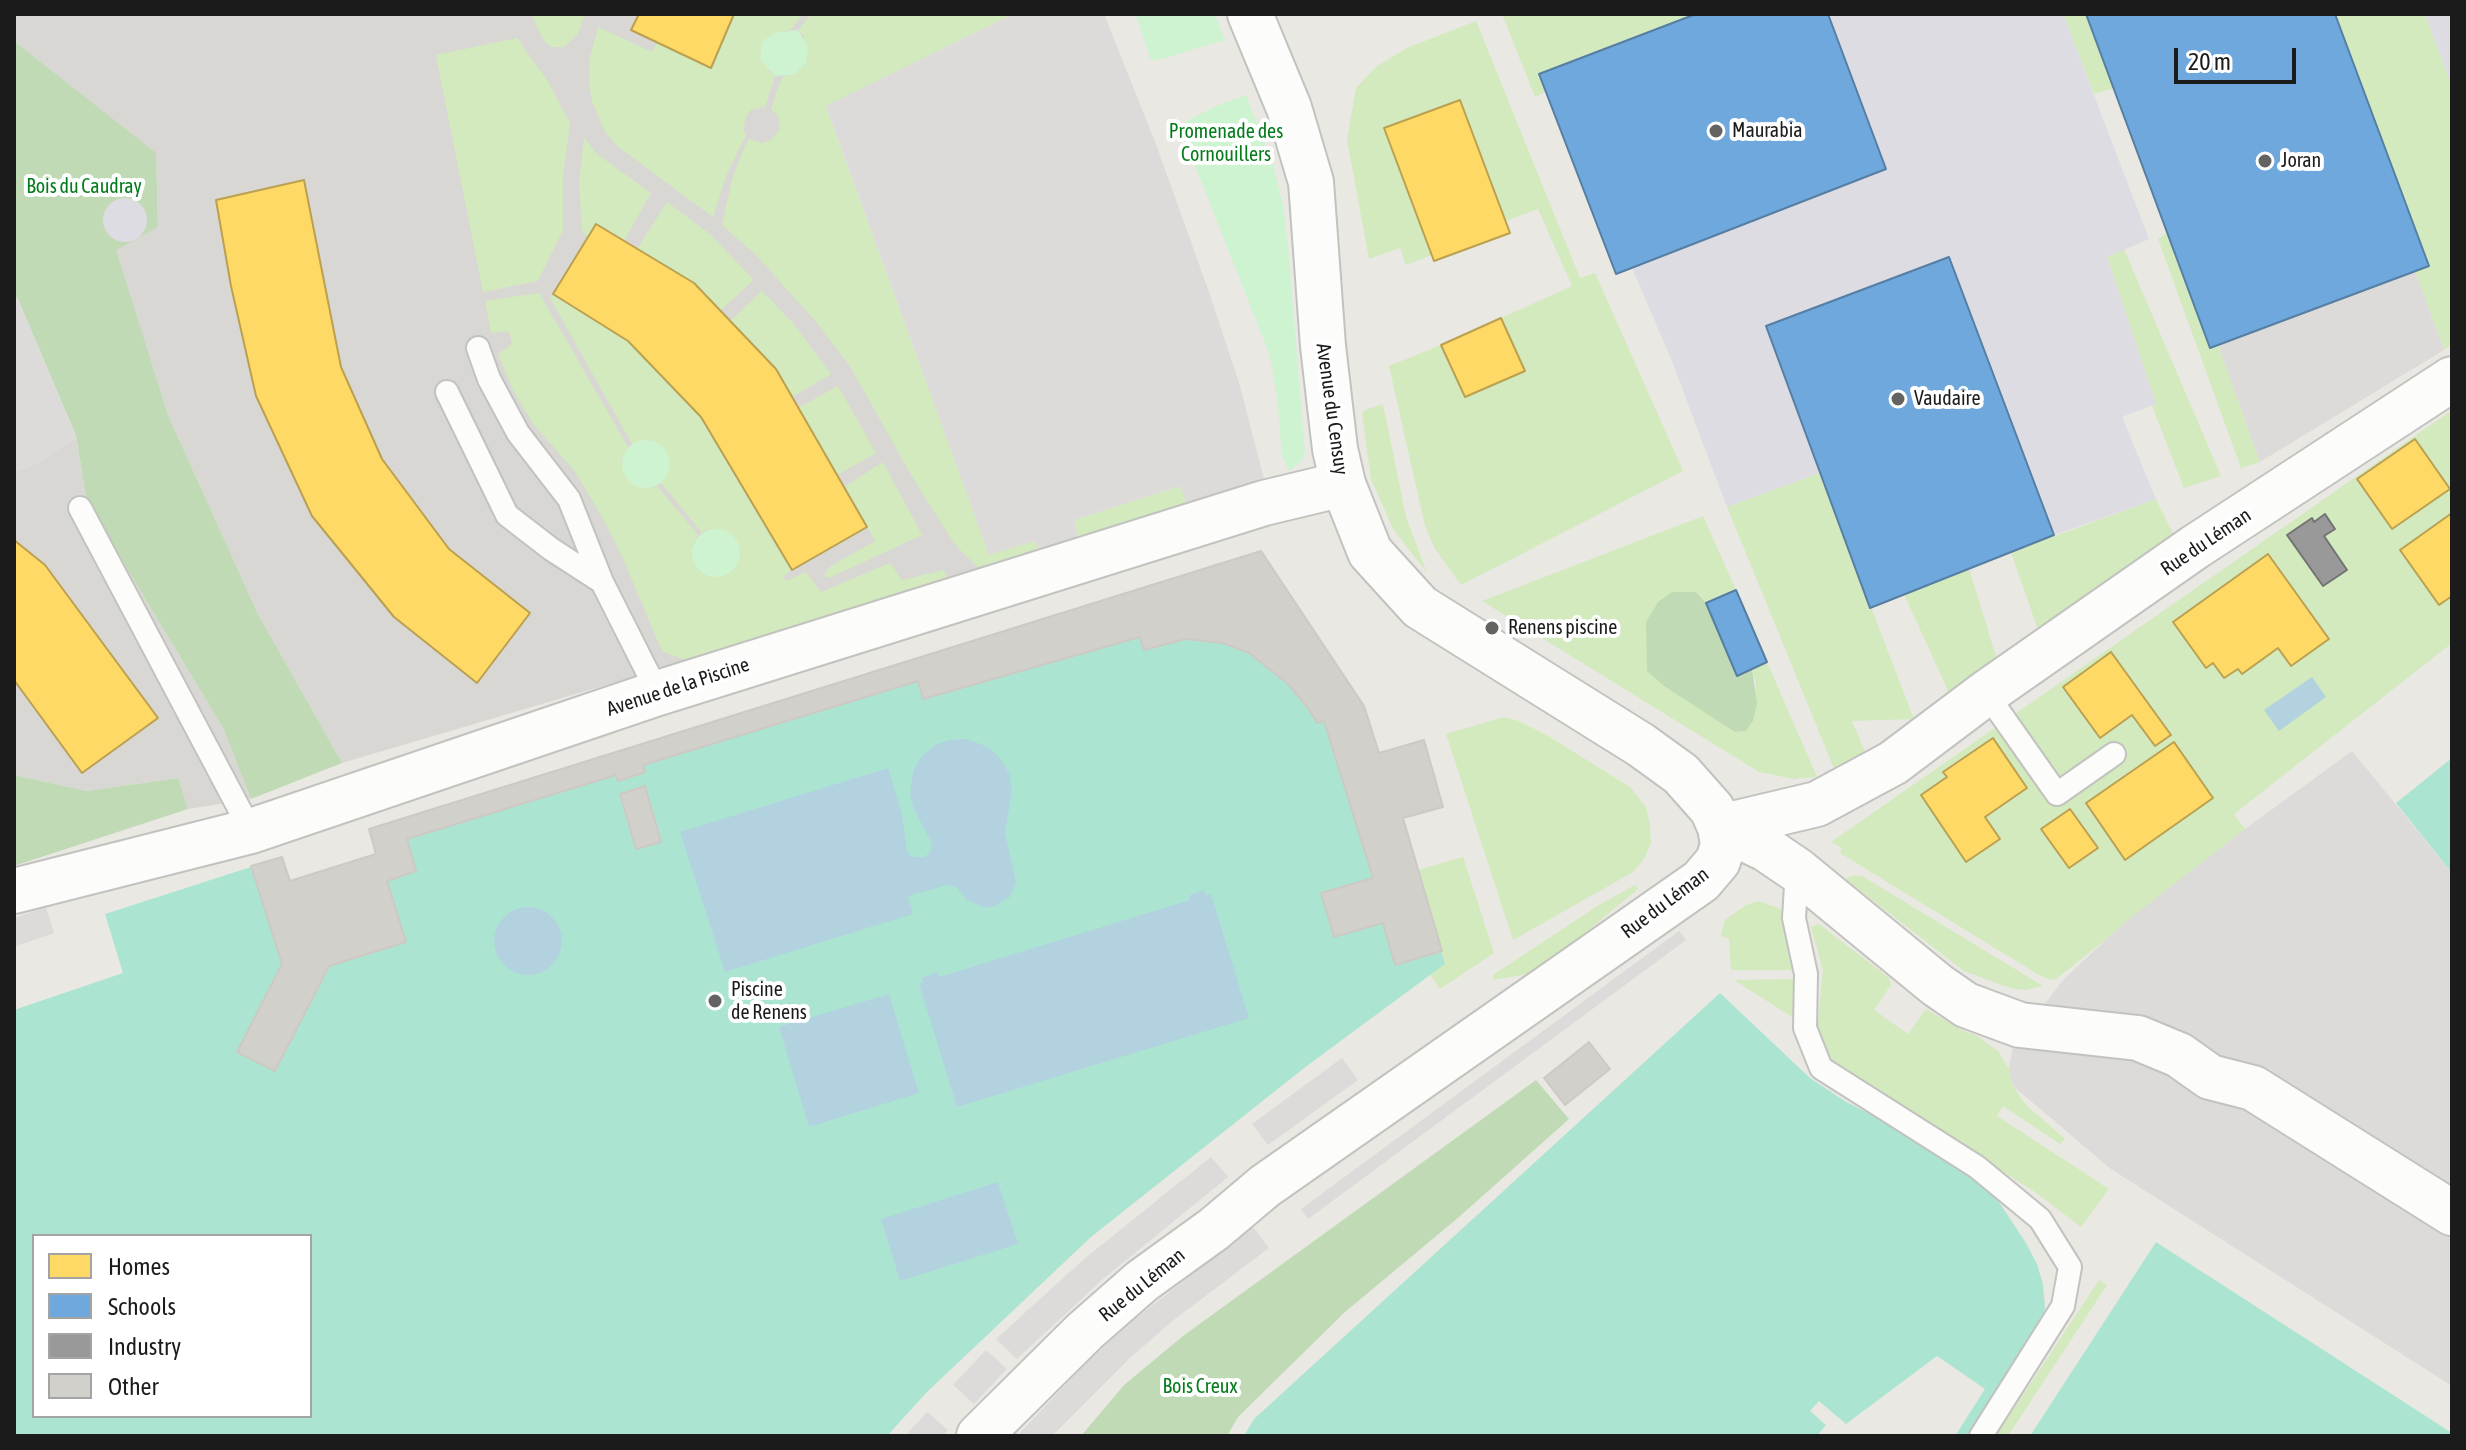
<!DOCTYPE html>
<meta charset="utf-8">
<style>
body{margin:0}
#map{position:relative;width:2466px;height:1450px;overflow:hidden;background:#eae8e2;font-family:"Asap Condensed",sans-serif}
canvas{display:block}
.frame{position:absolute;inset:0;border:16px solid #1b1b1b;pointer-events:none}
.legend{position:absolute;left:32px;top:1234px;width:280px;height:184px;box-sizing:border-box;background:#fff;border:2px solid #a4a4a4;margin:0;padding:10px 14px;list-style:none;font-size:24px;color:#1b1b1b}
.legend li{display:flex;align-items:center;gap:16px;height:40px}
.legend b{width:40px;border:2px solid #a4a4a4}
.scale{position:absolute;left:2174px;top:48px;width:122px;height:36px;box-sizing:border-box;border:4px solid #1b1b1b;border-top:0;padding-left:10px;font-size:24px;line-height:28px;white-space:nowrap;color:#1b1b1b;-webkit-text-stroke:6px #fff;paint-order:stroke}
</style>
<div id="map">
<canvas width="2466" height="1450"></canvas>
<div class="frame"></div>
<ul class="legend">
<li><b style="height:22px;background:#ffd966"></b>Homes</li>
<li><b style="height:22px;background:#6fa8dc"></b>Schools</li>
<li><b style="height:22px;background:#999"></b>Industry</li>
<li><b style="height:22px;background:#d2d0cb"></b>Other</li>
</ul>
<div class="scale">20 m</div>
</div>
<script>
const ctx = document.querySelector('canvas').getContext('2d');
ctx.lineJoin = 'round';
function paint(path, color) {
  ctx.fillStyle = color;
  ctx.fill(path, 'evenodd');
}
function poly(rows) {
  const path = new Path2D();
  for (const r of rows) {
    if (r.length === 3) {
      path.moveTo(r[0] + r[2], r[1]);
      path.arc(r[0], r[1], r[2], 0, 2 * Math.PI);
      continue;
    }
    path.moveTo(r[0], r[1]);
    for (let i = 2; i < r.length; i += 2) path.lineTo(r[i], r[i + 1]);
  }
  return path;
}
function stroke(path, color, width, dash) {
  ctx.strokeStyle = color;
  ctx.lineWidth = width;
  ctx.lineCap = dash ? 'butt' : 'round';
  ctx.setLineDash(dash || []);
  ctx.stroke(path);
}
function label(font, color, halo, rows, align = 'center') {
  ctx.font = font + ' "Asap Condensed",sans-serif';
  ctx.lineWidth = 8;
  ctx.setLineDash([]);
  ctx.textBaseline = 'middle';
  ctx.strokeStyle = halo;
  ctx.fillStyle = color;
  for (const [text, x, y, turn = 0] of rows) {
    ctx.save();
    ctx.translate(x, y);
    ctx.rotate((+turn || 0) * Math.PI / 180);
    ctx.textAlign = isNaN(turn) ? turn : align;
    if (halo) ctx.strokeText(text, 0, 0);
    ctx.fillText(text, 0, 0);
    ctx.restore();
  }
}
const residential = poly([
 [14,14,989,14,826,107,992,571,342,763,258,614,168,415,115,250,158,227,156,154,14,41],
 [76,437,87,502,223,728,251,799,188,809,177,778,87,791,14,775,14,472,40,462]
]);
const grass = poly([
 [531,14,585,14,578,34,564,47,551,47,544,41],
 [734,14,803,14,790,31,783,31,769,71,775,76,765,107,751,110,746,116,743,130,746,135,727,174,713,217,617,146,605,132,592,101,589,82,589,61,598,27,652,52,657,43,711,68],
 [811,14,1013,14,826,107,989,554,1035,541,1039,549,978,567,961,551,950,537,910,473,851,368,819,325,756,255,722,225,733,176,745,146,749,139,762,143,771,140,780,129,778,116,771,109,782,77,788,76,804,37,798,30],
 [1502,14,1696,14,1539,74,1545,92,1535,97],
 [2063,14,2086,14,2114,88,2094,94],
 [2335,14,2425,14,2452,87,2452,344,2444,350,2415,271,2429,265],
 [1476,21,1580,278,1595,273,1683,471,1461,585,1435,549,1425,526,1389,366,1441,345,1465,397,1501,318,1572,286,1538,209,1506,221,1460,100,1384,128,1432,255,1406,265,1400,248,1369,259,1347,140,1356,88,1377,66,1407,48],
 [517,38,547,80,570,123,563,176,563,230,538,281,483,292,436,55],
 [584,137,597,154,651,193,624,241,596,224,588,238,582,230,579,184],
 [667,202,710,234,754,280,720,311,694,283,637,249],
 [2167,233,2211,348,2218,345,2260,462,2241,468,2158,239],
 [2124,249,2221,476,2184,488,2152,406,2155,405,2107,257],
 [762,291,792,322,831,374,792,397,730,321],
 [539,293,628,447,621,462,653,488,657,486,698,535,692,546,727,575,734,569,740,557,706,530,702,533,661,483,664,480,661,445,650,440,632,444,550,298,553,294,628,341,701,417,792,570,783,577,786,581,806,572,821,592,890,563,902,580,944,570,947,577,697,657,682,659,662,651,622,556,605,522,574,470,533,424,513,390,498,354,512,344,509,331,491,333,485,301],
 [838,386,876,453,837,475,798,408],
 [1383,404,1406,517,1427,573,1393,529,1371,479,1362,414,1365,410],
 [2452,410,2452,513,2400,550,2439,605,2452,596,2452,643,2234,814,2245,829,2056,979,2050,980,2039,975,1840,853,1842,848,1831,842],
 [2415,439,2449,489,2392,529,2357,479],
 [2325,515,2324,536,2346,569,2323,586,2287,535,2311,519,2314,522],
 [2269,554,2329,639,2291,666,2278,648,2242,674,2238,669,2224,678,2213,663,2205,668,2174,622],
 [2112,653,2170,735,2155,746,2132,715,2100,738,2063,687],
 [1993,738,2027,787,1985,817,2000,839,1966,861,1921,795,1947,777,1943,772],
 [2070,809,2098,848,2070,868,2041,829],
 [883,462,922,535,829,578,825,576,826,571,831,566,875,541,844,487],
 [1819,473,1914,719,1852,721,1865,752,1835,771,1727,507],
 [1180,486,1187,504,1078,537,1074,520],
 [2156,499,2174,535,2038,630,2011,552],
 [1703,516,1736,590,1706,603,1696,592,1735,732,1746,731,1753,721,1756,685,1752,669,1767,662,1817,777,1794,779,1759,772,1482,601],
 [1969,568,1997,660,1949,693,1904,594],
 [1504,717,1519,721,1550,737,1630,787,1646,807,1650,825,1651,843,1644,859,1633,872,1513,940,1446,734],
 [1463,857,1494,953,1440,989,1430,974,1445,963,1418,870],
 [1851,876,1862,876,2043,986,2025,990,2010,988,1964,971,1849,882,1846,879],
 [1635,885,1638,889,1538,972,1493,980,1493,975,1599,905],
 [1759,901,1780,909,1784,915,1790,933,1793,970,1731,970,1729,939,1721,935,1725,920,1746,905],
 [1819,924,1889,978,1891,985,1874,1010,1908,1034,1926,1009,1961,1030,1976,1035,1998,1051,2009,1069,2013,1086,2026,1105,2065,1139,2060,1144,2003,1106,1997,1116,2109,1189,2081,1227,2035,1192,1838,1066,1828,1056,1817,1030,1823,970,1811,927],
 [1793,979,1795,1019,1734,980],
 [2099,1280,2107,1285,2008,1436,1996,1436]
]);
const forest = poly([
 [14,41,156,153,158,227,116,250,168,415,258,614,342,763,251,799,223,728,87,502,76,436,17,297,14,298],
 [1672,592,1696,592,1706,603,1737,675,1752,669,1757,704,1753,721,1746,731,1735,732,1664,686,1647,671,1646,622,1658,602],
 [14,775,87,791,178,778,188,809,14,866],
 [1536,1080,1569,1119,1459,1217,1345,1312,1238,1417,1227,1436,1081,1436,1124,1385,1183,1336]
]);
const park = poly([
 [1135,14,1215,14,1225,40,1155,61,1150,58],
 [798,30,808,47,806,63,794,75,775,76,760,59,762,42,774,33],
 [1246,95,1273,165,1283,205,1288,246,1305,453,1301,461,1289,471,1282,456,1277,397,1270,356,1179,125,1216,106],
 [646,464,24],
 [716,553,24]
]);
const pitch = poly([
 [1261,551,1364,706,1379,753,1424,740,1443,807,1403,818,1445,964,1308,1065,1091,1237,927,1392,887,1436,14,1436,14,1010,123,973,105,914,282,857,290,881,376,854,369,829],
 [34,1236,310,1236,310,1416,34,1416],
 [2452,758,2452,873,2396,803],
 [1720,993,1810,1078,1846,1102,1881,1119,1983,1185,1997,1199,2026,1243,2037,1264,2043,1284,2045,1308,2043,1320,1969,1436,1955,1436,1985,1389,1937,1356,1846,1424,1819,1401,1810,1411,1826,1425,1817,1436,1244,1436,1254,1419],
 [2156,1242,2452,1433,2452,1436,2030,1436]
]);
const parking = poly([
 [1013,14,1104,14,1157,147,1209,292,1240,386,1264,479,1187,504,1180,486,1074,520,1078,537,1039,549,1035,541,989,555,826,106],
 [2415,271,2444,350,2260,462,2218,345],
 [17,297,76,437,40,462,14,472,14,298],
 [2352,751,2452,873,2452,1386,2111,1169,2013,1086,2009,1069,2013,1045,2064,979,2124,923,2245,829],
 [46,907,54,933,14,947,14,918],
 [1679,931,1686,940,1308,1219,1301,1209],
 [1342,1058,1358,1080,1268,1145,1252,1124],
 [1211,1157,1228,1177,1103,1279,1017,1359,996,1339,1084,1259],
 [1253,1227,1269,1248,1175,1319,1132,1356,1052,1436,1017,1436,1091,1358,1136,1318],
 [986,1350,1007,1369,974,1404,953,1385],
 [927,1412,948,1430,943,1436,905,1436]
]);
const plaza = poly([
 [1828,14,2063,14,2149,239,2107,257,2156,404,2122,417,2156,499,2054,535,1949,257,1766,326,1819,473,1727,507,1671,359,1632,268,1886,169],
 [2425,14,2449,14,2452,23,2452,87],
 [125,220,22]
]);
const water = poly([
 [2312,677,2326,697,2279,731,2264,710],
 [967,739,988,747,999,757,1009,773,1012,792,1005,832,1016,882,1010,897,995,906,985,908,967,900,956,887,947,885,908,896,913,914,725,972,680,832,888,768,902,814,907,851,911,857,924,857,930,853,932,844,913,807,910,794,913,772,921,757,935,745,949,740],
 [1204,890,1206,896,1211,894,1249,1018,957,1107,919,984,923,982,922,978,937,972,939,977,1190,900,1190,895],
 [528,941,34],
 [889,994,919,1093,809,1127,779,1027],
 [998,1182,1018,1244,900,1281,881,1219]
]);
const homes = poly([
 [639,14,734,14,711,68,631,30,639,14],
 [1460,100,1510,233,1434,261,1384,128,1460,100],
 [304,180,341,367,382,459,449,549,530,613,477,683,394,617,312,516,256,396,231,286,216,200,304,180],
 [596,224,694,283,776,369,867,527,792,570,701,417,628,341,553,294,596,224],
 [1501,318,1525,371,1465,397,1441,345,1501,318],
 [2415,439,2450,489,2392,529,2357,479,2415,439],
 [2452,513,2452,596,2439,605,2400,550,2452,513],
 [14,540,45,565,158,718,82,773,14,680,14,540],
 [2268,554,2329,639,2291,666,2278,648,2242,674,2238,669,2224,678,2213,663,2206,668,2173,622,2268,554],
 [2111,652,2171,735,2155,746,2132,715,2100,738,2063,687,2111,652],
 [1993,738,2027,788,1985,817,2000,839,1966,862,1921,795,1947,777,1943,772,1993,738],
 [2174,742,2213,798,2125,860,2086,803,2174,742],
 [2070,809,2098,848,2069,868,2041,829,2070,809]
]);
const schools = poly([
 [1696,14,1828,14,1886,169,1616,274,1539,74,1696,14],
 [2086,14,2335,14,2429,266,2210,348,2086,14],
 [1949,257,2054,535,1870,608,1766,326,1949,257],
 [1736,590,1767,662,1737,676,1706,603,1736,590]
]);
const industry = poly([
 [2325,514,2335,529,2324,536,2347,570,2323,586,2287,535,2312,518,2314,522,2325,514]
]);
const building = poly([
 [1261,551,1364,706,1379,753,1424,740,1443,807,1403,818,1442,951,1395,965,1383,923,1334,937,1321,893,1373,878,1324,721,1317,723,1308,708,1287,683,1249,653,1223,643,1186,639,1144,650,1140,637,923,699,918,681,643,765,645,772,618,781,616,775,407,839,416,871,387,881,406,942,329,966,275,1071,237,1052,282,964,251,866,282,857,290,881,376,854,369,829,1261,551],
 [645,786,661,842,636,849,620,794,645,786],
 [1589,1042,1610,1069,1565,1105,1544,1078,1589,1042]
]);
const lane = poly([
 [478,348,489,379,518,433,569,499,602,582],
 [447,392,507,515,551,549,602,582,658,693],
 [80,508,251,831],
 [1986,693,2057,794,2114,754],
 [1797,870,1794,918,1806,974,1805,1028,1821,1068,1977,1167,2040,1219,2070,1267,2063,1306,1981,1436]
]);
const street = poly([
 [1720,827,1817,804,1893,763,1986,693,2195,547,2452,379],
 [1720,827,1766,849,1797,870,1937,985,1966,1005,2020,1025,2138,1038,2179,1055,2210,1077,2253,1088,2452,1213],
 [14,891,251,831,658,693,1264,503,1343,484],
 [979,1436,1085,1331,1142,1281,1214,1229,1265,1186,1701,881,1718,861,1723,845,1720,827,1712,809,1681,774,1641,745,1420,607,1370,552,1343,484,1335,449,1323,346,1311,182,1289,108,1250,14]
]);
const markers = [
 [1716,131,8,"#636361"],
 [2265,161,8,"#636361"],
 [1898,399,8,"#636361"],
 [1492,628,8,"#636361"],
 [715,1001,8,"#636361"]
];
const poiNames = [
 ["Maurabia",1732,131],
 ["Joran",2281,161],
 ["Vaudaire",1914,399],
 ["Renens piscine",1508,628],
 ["Piscine",731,990],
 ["de Renens",731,1013]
];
const parkNames = [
 ["Promenade des",1226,132],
 ["Cornouillers",1226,155],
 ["Bois du Caudray",84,187],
 ["Bois Creux",1200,1387]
];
const streetNames = [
 ["Avenue du Censuy",1332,409,82],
 ["Rue du Léman",2206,542,-34],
 ["Avenue de la Piscine",678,687,-18],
 ["Rue du Léman",1665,903,-37],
 ["Rue du Léman",1142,1285,-39]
];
paint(residential, '#d9d7d4');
paint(grass, '#d2eabe');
paint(forest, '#c0dab5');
paint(park, '#cef3d1');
paint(pitch, '#abe5d2');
paint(parking, '#dcdbd9');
paint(plaza, '#dedce3');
paint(water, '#b3d2df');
paint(homes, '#ffd966');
stroke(homes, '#bba050', 2);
paint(schools, '#6fa8dc');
stroke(schools, '#567ea2', 2);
paint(industry, '#999');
stroke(industry, '#737373', 2);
paint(building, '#d2d0cb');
stroke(building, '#cdc9c4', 2);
stroke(lane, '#c2c2bf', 26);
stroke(street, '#c2c2bf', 48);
stroke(lane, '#fcfcfb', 22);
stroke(street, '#fcfcfb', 44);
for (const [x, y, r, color] of markers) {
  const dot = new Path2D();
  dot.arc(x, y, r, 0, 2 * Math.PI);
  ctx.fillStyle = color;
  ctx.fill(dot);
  stroke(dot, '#fff', 3);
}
label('20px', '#1b1b1b', '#fff', poiNames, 'left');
label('20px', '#057c1b', '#fff', parkNames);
label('20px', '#1b1b1b', '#fff', streetNames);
</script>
